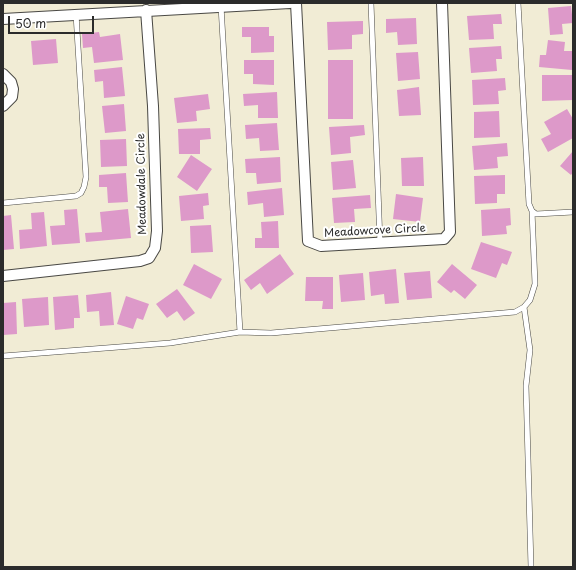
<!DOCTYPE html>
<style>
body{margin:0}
#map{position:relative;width:576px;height:570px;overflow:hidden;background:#f1ecd5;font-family:"Playpen Sans",sans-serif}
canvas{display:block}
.frame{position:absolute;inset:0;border:4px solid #2b2b2b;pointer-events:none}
.scale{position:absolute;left:8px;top:16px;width:86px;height:18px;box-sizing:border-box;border:2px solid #2b2b2b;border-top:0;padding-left:5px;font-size:12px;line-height:14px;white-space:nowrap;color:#2b2b2b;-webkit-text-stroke:3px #fff;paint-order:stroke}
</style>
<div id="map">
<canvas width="576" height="570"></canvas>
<div class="frame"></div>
<div class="scale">50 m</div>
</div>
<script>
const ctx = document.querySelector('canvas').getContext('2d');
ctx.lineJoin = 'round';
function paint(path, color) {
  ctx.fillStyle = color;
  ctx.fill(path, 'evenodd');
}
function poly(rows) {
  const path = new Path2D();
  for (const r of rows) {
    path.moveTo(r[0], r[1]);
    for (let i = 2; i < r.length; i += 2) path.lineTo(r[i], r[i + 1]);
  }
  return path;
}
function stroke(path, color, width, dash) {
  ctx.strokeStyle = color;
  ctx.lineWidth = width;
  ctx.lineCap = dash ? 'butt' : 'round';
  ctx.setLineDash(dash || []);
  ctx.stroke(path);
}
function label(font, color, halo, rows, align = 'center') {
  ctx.font = font + ' "Playpen Sans",sans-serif';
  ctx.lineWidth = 4;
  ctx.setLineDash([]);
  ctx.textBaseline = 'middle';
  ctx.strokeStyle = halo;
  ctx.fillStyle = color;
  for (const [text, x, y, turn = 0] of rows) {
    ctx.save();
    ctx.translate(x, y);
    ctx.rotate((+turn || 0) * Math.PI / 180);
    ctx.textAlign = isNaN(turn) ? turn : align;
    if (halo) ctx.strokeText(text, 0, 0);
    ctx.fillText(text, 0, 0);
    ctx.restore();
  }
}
const building = poly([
 [571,6,573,23,562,24,563,34,550,35,548,8],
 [501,14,502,24,493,24,494,39,469,40,467,16],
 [416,18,417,44,398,45,397,32,386,33,386,19],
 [363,21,363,34,352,35,352,49,328,50,327,22],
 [242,27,269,27,269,36,274,36,274,52,251,53,251,37,242,37],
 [99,32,100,37,120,34,123,60,94,63,92,47,83,48,82,34],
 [56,39,58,63,33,65,31,41],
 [548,40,565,42,564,51,573,51,572,70,539,67,540,55,546,55],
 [501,46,502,59,496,59,497,71,471,73,469,48],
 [418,52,420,79,398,81,396,53],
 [244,60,274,60,274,85,253,84,253,74,244,74],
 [328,60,353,60,353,119,328,119],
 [122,67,125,96,104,98,103,81,95,82,94,70],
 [542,75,573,75,573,100,542,101],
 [505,78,506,90,498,91,499,104,473,105,472,80],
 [419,87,421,115,399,116,397,90],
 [277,92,278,118,258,118,258,105,244,106,243,94],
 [208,94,210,109,196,111,197,121,177,123,174,98],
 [124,104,126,131,105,133,102,106],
 [567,109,573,119,573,138,548,152,541,139,551,134,544,122],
 [499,111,500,137,474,138,474,112],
 [277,123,279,150,260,151,259,138,246,139,245,125],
 [364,125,365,135,350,137,351,153,331,155,329,127],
 [210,128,211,139,200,140,200,154,179,154,178,129],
 [126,139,127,166,101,167,100,140],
 [507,143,508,156,497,157,498,168,474,170,472,146],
 [573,151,573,172,571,175,560,166],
 [191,155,212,169,197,191,177,177],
 [280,157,281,182,257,184,256,173,246,173,245,159],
 [423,157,424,186,402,186,401,158],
 [353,160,356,188,333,190,331,162],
 [126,173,128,202,108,203,107,187,99,187,99,175],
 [505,175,505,194,497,194,497,203,475,204,474,176],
 [282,188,284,215,264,217,263,203,248,205,247,192],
 [208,193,209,205,203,206,204,219,181,221,179,196],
 [396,194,423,198,420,222,393,219],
 [370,195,371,208,354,209,355,222,334,223,332,198],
 [510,208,511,225,506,226,507,234,482,236,481,210],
 [77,209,80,243,52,245,50,226,65,225,64,210],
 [128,209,131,238,86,242,85,233,102,232,100,212],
 [44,212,47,246,20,249,19,230,32,229,31,213],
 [11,215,14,249,3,250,3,216],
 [278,221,279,248,255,248,255,238,262,238,261,222],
 [211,225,213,252,191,253,190,226],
 [481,242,512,252,507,265,502,263,496,278,471,269],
 [280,254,294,274,267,294,260,283,251,290,244,280],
 [194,264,222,279,211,299,183,285],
 [452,264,477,285,465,299,454,290,451,293,437,282],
 [396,269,399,303,385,304,384,294,371,296,369,272],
 [430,271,432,298,407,300,404,273],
 [363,273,365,300,341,302,339,275],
 [306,277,333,277,333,309,322,309,323,301,305,301],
 [177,289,195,313,184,321,177,311,167,318,156,304],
 [111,292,114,325,100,326,99,311,87,312,86,295],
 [78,295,80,318,74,318,74,328,55,330,53,297],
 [126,296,149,304,143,320,137,318,133,329,117,324],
 [48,297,49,325,24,327,22,299],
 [16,302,17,334,3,335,3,303]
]);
const service = poly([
 [371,3,380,243],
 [518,3,529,204,532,211,536,214,573,212],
 [3,203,76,196,81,193,84,187,86,177,76,14],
 [524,307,530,350,526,386,531,567],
 [240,332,271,333,515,312,524,307,530,300,535,284,532,211],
 [3,356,170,343,240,332,221,6]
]);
const minor = poly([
 [296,3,308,241,321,246,444,239,450,232,442,3],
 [3,19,290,3],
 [3,74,11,82,13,89,12,97,3,106],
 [3,276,140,261,149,258,155,248,157,231,153,106,146,10]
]);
const streetNames = [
 ["Meadowdale Circle",142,184,-91],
 ["Meadowcove Circle",375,231,-3]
];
paint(building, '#dd99c9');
stroke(service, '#494844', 6);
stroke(minor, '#494844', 12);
stroke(service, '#fff', 5);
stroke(minor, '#fff', 10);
label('11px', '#2b2b2b', '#fff', streetNames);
</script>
